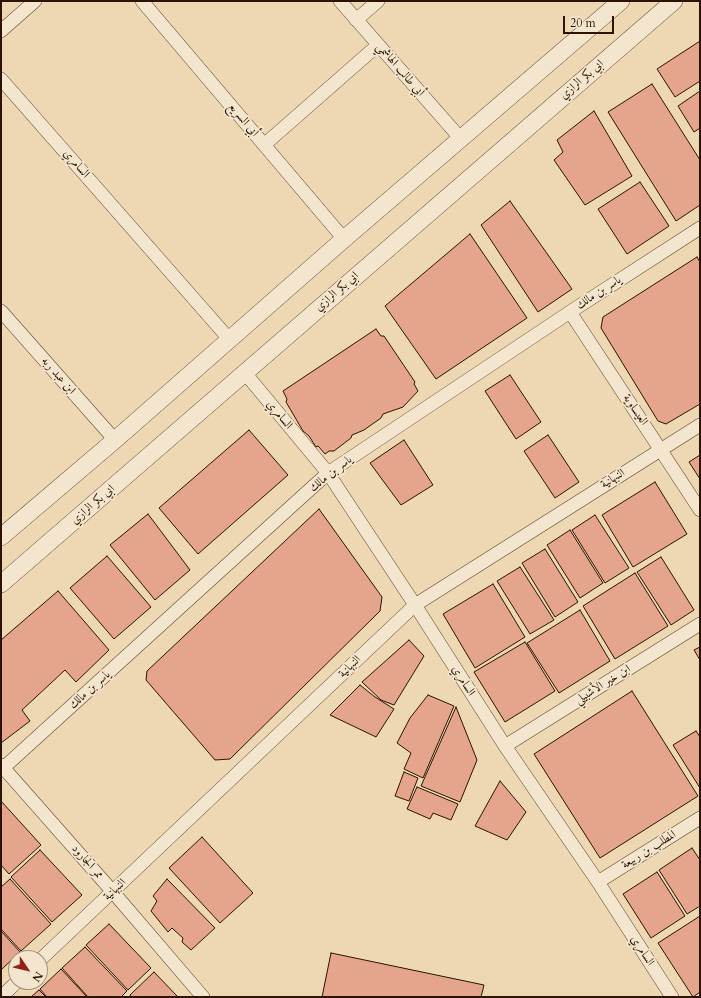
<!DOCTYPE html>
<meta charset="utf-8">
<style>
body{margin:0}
#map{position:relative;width:701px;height:998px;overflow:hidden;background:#eed8b3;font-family:Cardo,serif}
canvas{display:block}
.frame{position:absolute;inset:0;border:2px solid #2b1300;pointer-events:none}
.north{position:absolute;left:8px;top:950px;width:40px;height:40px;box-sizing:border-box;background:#f4e6ce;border:1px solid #a4927c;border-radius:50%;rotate:125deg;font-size:11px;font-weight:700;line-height:16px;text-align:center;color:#2b1300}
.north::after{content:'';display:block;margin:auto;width:14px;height:18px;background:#8f2418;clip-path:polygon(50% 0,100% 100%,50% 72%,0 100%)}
.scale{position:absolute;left:563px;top:16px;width:51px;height:18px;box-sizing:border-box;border:2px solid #2b1300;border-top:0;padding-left:5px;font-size:12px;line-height:14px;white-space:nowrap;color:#2b1300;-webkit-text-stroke:3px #f4e6ce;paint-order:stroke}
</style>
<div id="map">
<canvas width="701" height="998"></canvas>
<div class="frame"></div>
<div class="north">N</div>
<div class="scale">20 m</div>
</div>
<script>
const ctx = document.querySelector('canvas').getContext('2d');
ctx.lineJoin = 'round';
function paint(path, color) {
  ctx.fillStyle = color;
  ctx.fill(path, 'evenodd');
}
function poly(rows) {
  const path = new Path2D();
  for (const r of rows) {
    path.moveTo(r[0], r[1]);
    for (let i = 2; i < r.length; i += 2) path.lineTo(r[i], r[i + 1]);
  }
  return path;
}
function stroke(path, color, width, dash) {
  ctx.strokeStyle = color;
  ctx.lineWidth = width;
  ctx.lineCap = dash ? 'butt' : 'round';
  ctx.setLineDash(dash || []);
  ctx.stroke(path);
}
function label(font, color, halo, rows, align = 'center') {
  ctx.font = font + ' Cardo,Amiri,serif';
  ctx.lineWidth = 3.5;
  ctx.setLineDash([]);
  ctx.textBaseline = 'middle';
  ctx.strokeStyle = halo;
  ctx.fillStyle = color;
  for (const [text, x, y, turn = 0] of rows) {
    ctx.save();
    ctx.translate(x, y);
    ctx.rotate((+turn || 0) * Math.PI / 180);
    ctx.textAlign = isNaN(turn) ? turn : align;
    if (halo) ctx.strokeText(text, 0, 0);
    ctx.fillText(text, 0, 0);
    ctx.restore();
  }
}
const building = poly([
 [700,41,700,81,675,97,657,69,700,41],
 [652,84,700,160,700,205,676,221,608,112,652,84],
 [700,91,700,128,694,132,678,106,700,91],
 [594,111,632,176,585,205,554,160,563,152,557,140,594,111],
 [640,182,669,226,627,254,598,209,640,182],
 [510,201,572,289,538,312,481,225,510,201],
 [470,234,527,318,436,379,385,306,470,234],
 [697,257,700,262,700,404,666,424,658,421,601,328,603,317,697,257],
 [376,329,381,336,384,336,415,382,414,384,418,391,403,407,383,414,381,418,364,430,352,435,351,438,334,451,329,451,325,454,318,446,316,447,309,436,303,431,286,402,287,399,283,391,376,329],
 [510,375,541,422,516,439,485,391,510,375],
 [249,430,288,475,198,554,159,508,249,430],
 [548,435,579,482,555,498,524,451,548,435],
 [404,440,433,485,401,505,370,463,404,440],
 [700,455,700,479,689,462,700,455],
 [655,482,687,534,633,567,602,515,655,482],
 [319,509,382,597,380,611,230,759,215,760,146,680,147,671,319,509],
 [148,514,190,570,155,600,110,545,148,514],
 [595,515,629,568,605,583,572,530,595,515],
 [570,530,603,583,580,598,547,545,570,530],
 [545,549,578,602,555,617,522,563,545,549],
 [107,556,151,607,114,639,70,588,107,556],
 [661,557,694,610,671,625,637,572,661,557],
 [520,567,554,620,530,634,497,581,520,567],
 [635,573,668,626,615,659,583,606,635,573],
 [493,584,525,637,475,668,443,614,493,584],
 [58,591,109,650,76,682,65,670,22,710,30,721,1,743,1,640,58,591],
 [580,610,610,661,559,693,527,643,580,610],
 [409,640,424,656,394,705,381,700,362,682,409,640],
 [525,642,555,691,505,722,474,672,525,642],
 [700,647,700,660,694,650,700,647],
 [360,685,375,697,394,709,376,737,330,715,360,685],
 [632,691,698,796,600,858,534,754,632,691],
 [428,695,454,706,423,778,404,769,411,753,397,743,410,718,428,695],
 [456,707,477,760,460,802,421,786,456,707],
 [696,731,700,737,700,788,673,745,696,731],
 [404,772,418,778,409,801,395,796,404,772],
 [500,781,526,812,507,840,475,826,500,781],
 [417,787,458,804,451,820,433,813,430,819,407,809,417,787],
 [1,801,41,845,9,874,1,865,1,801],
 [202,837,253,893,220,923,169,868,202,837],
 [692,848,700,860,700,906,687,914,659,870,692,848],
 [40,850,82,895,52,922,11,877,40,850],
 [657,872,685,916,651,938,623,894,657,872],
 [10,879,51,924,21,951,1,929,1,887,10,879],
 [167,879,215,928,191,950,182,942,183,938,172,928,168,932,151,911,157,901,153,896,167,879],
 [700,916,700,992,693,997,658,943,700,916],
 [109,924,151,968,128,990,86,945,109,924],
 [1,931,20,952,1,970,1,931],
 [85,947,127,991,121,997,88,997,62,968,85,947],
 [331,953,484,985,481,997,322,997,331,953],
 [61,969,87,997,47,997,40,989,61,969],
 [154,972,178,997,131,997,130,995,154,972],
 [39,990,46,997,31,997,39,990]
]);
const minor = poly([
 [142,1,344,239],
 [340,1,461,139],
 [356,20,378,1],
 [1,31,35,1],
 [1,79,230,340],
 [264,145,378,45],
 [1,311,115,440],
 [570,312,700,510],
 [245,373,328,473,415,605,505,746,598,882,672,997],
 [505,746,700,624],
 [1,765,113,892,203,997],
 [1,770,328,473,570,312,700,228],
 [598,882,700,818],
 [40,960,415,605,700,425],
 [1,997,17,982]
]);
const tertiary = poly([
 [1,537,115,440,344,239,621,1],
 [1,584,674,1]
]);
const streetNames = [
 ["أبي طالب الهاشمي",400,70,49],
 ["ابي بكر الرازي",582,80,-41],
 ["أبي السريع",243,120,50],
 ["السامري",76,164,49],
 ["ابي بكر الرازي",337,292,-41],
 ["ياسر بن مالك",599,293,-33],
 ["ابن عبد ربه",58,376,49],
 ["العيساوية",635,410,56],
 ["السامري",279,415,50],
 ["ياسر بن مالك",331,474,-38],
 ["النبهانية",613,479,-32],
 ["ابي بكر الرازي",93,505,-41],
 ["النبهانية",350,667,-44],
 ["السامري",463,681,58],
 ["ابن خير الأشبيلي",603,685,-32],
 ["ياسر بن مالك",90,690,-42],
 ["المطلب بن ربيعة",649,850,-32],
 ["ممر الجارود",87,862,49],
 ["النبهانية",115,890,-43],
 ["السامري",642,951,57]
];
paint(building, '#e4a58c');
stroke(building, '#2b1300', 1);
stroke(minor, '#5c442d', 14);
stroke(tertiary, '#5c442d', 18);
stroke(minor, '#f4e6ce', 13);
stroke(tertiary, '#f4e6ce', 17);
label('12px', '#2b1300', '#f4e6ce', streetNames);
</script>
